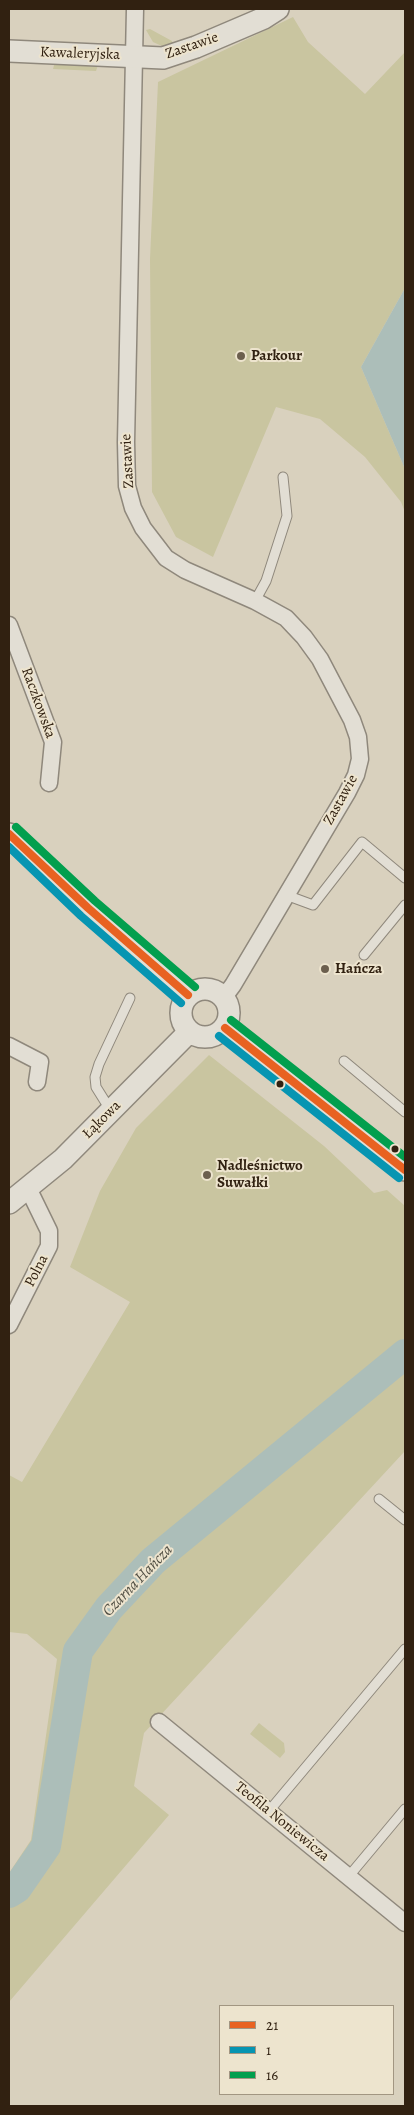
<!DOCTYPE html>
<meta charset="utf-8">
<style>
body{margin:0}
#map{position:relative;width:414px;height:2115px;overflow:hidden;background:#d9d1be;font-family:Alegreya,serif}
canvas{display:block}
.frame{position:absolute;inset:0;border:10px solid #312111;pointer-events:none}
.legend{position:absolute;left:219px;top:2005px;width:175px;height:90px;box-sizing:border-box;background:#ede4ce;border:1px solid #a29682;margin:0;padding:6px 9px;list-style:none;font-size:15px;color:#312111}
.legend li{display:flex;align-items:center;gap:10px;height:25px}
.legend b{width:25px;border:1px solid #a29682}
</style>
<div id="map">
<canvas width="414" height="2115"></canvas>
<div class="frame"></div>
<ul class="legend">
<li><b style="height:6px;background:#e86221"></b>21</li>
<li><b style="height:6px;background:#0795b2"></b>1</li>
<li><b style="height:6px;background:#029f4e"></b>16</li>
</ul>
</div>
<script>
const ctx = document.querySelector('canvas').getContext('2d');
ctx.lineJoin = 'round';
function paint(path, color) {
  ctx.fillStyle = color;
  ctx.fill(path, 'evenodd');
}
function poly(rows) {
  const path = new Path2D();
  for (const r of rows) {
    if (r.length === 3) {
      path.moveTo(r[0] + r[2], r[1]);
      path.arc(r[0], r[1], r[2], 0, 2 * Math.PI);
      continue;
    }
    path.moveTo(r[0], r[1]);
    for (let i = 2; i < r.length; i += 2) path.lineTo(r[i], r[i + 1]);
  }
  return path;
}
function stroke(path, color, width, dash) {
  ctx.strokeStyle = color;
  ctx.lineWidth = width;
  ctx.lineCap = dash ? 'butt' : 'round';
  ctx.setLineDash(dash || []);
  ctx.stroke(path);
}
function label(font, color, halo, rows, align = 'center') {
  ctx.font = font + ' Alegreya,serif';
  ctx.lineWidth = 4;
  ctx.setLineDash([]);
  ctx.textBaseline = 'middle';
  ctx.strokeStyle = halo;
  ctx.fillStyle = color;
  for (const [text, x, y, turn = 0] of rows) {
    ctx.save();
    ctx.translate(x, y);
    ctx.rotate((+turn || 0) * Math.PI / 180);
    ctx.textAlign = isNaN(turn) ? turn : align;
    if (halo) ctx.strokeText(text, 0, 0);
    ctx.fillText(text, 0, 0);
    ctx.restore();
  }
}
const green = poly([
 [293,17,308,42,365,94,405,52,405,288,361,367,405,469,405,512,401,502,365,457,320,419,276,407,213,557,176,537,152,492,150,259,158,82],
 [150,29,172,41,174,46,164,47,153,42,146,30],
 [55,62,98,65,96,71,53,69],
 [209,1055,324,1146,374,1193,387,1190,405,1206,405,1451,144,1733,134,1786,169,1815,9,2002,9,1873,31,1840,57,1659,27,1634,9,1632,9,1475,22,1482,130,1302,70,1267,100,1191,136,1128],
 [259,1723,284,1743,285,1752,280,1758,250,1734]
]);
const water = poly([
 [405,288,405,469,361,367]
]);
const river = poly([
 [9,1893,17,1888,46,1846,78,1651,109,1608,153,1561,405,1354]
]);
const service = poly([
 [255,601,266,581,287,516,283,477],
 [286,895,313,905,362,842,405,878],
 [364,955,405,905],
 [344,1061,405,1112],
 [111,1111,96,1087,95,1077,99,1064,130,998],
 [379,1499,405,1520],
 [269,1811,405,1649],
 [349,1876,405,1809]
]);
const minor = poly([
 [135,9,126,442,127,486,133,508,143,528,166,558,185,570,255,601,286,618,304,637,320,659,352,720,358,737,360,759,356,775,347,793,233,985,224,997],
 [9,625,53,742,49,783],
 [9,1046,40,1062,37,1082],
 [9,1325,49,1246,49,1231,28,1188],
 [159,1722,405,1923]
]);
const tertiary = poly([
 [9,51,163,58,196,47,264,18,278,9],
 [9,834,88,908,188,995],
 [205,1013,24],
 [225,1028,405,1170],
 [9,1203,63,1159,189,1032]
]);
const bus1 = poly([
 [9,834,88,908,188,995],
 [225,1028,405,1170]
]);
const bus2 = poly([
 [9,847,81,916,181,1003],
 [219,1036,399,1178]
]);
const bus3 = poly([
 [16,827,95,901,195,987],
 [231,1020,405,1157]
]);
const markers = [
 [241,356,5,"#6c5f4e"],
 [325,969,5,"#6c5f4e"],
 [280,1084,4.5,"#312111"],
 [395,1149,4.5,"#312111"],
 [207,1175,5,"#6c5f4e"]
];
const streetNames = [
 ["Zastawie",192,46,-19],
 ["Kawaleryjska",80,54,2],
 ["Zastawie",128,461,-93],
 ["Raczkowska",38,703,70],
 ["Zastawie",341,800,-61],
 ["Łąkowa",102,1120,-45],
 ["Polna",37,1271,-63],
 ["Teofila Noniewicza",282,1822,39]
];
const poiNames = [
 ["Parkour",251,356],
 ["Hańcza",335,969],
 ["Nadleśnictwo",217,1166],
 ["Suwałki",217,1183]
];
const waterNames = [
 ["Czarna Hańcza",138,1581,-46]
];
paint(green, '#c9c5a0');
paint(water, '#acbeb9');
stroke(river, '#acbeb9', 30);
stroke(service, '#8f887c', 11);
stroke(minor, '#8f887c', 19);
stroke(tertiary, '#8f887c', 24);
stroke(service, '#e2ded4', 9);
stroke(minor, '#e2ded4', 16);
stroke(tertiary, '#e2ded4', 21);
stroke(bus1, '#e86221', 8);
stroke(bus2, '#0795b2', 8);
stroke(bus3, '#029f4e', 8);
for (const [x, y, r, color] of markers) {
  const dot = new Path2D();
  dot.arc(x, y, r, 0, 2 * Math.PI);
  ctx.fillStyle = color;
  ctx.fill(dot);
  stroke(dot, '#ede4ce', 2);
}
label('15px', '#312111', '#ede4ce', streetNames);
label('bold 15px', '#312111', '#ede4ce', poiNames, 'left');
label('italic 16px', '#504e43', '#ede4ce', waterNames);
</script>
